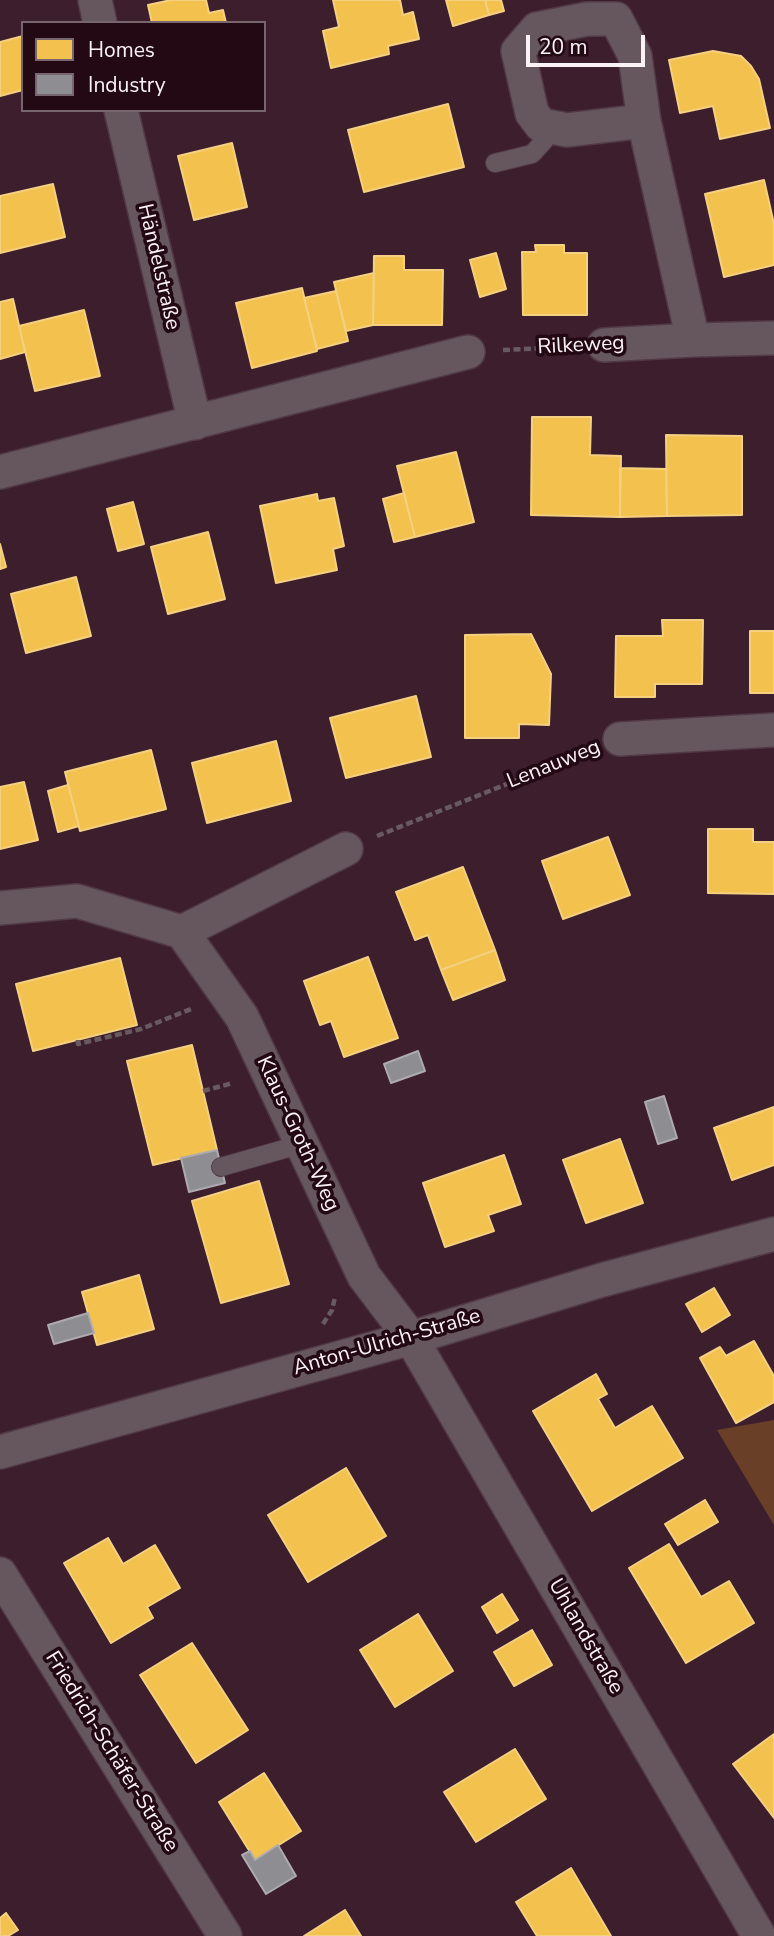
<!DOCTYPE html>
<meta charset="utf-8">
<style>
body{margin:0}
#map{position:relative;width:774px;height:1936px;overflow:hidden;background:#3d1e2d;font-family:"Nunito Sans",sans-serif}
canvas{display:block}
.legend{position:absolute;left:21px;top:21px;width:245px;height:91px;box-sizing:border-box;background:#220914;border:2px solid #78666e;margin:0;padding:9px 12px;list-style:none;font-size:21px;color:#faf2f5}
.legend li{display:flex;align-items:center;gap:14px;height:35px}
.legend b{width:35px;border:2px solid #78666e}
.scale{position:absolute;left:526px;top:35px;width:119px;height:32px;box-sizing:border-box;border:4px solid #faf2f5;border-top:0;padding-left:9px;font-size:21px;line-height:24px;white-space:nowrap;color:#faf2f5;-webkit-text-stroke:5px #220914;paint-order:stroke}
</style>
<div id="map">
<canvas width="774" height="1936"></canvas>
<ul class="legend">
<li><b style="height:19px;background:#f2c14e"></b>Homes</li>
<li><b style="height:19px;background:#8d8d92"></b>Industry</li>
</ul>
<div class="scale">20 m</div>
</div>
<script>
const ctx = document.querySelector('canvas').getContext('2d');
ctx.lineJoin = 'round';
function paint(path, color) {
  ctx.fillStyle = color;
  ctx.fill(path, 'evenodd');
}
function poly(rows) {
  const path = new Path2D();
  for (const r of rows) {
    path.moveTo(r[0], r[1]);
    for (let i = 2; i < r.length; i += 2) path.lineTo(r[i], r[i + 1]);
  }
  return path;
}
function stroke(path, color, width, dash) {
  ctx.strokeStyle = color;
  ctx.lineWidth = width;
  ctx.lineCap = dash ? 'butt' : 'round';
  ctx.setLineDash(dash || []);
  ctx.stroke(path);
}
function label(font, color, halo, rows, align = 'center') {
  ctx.font = font + ' "Nunito Sans",sans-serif';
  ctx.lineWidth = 7;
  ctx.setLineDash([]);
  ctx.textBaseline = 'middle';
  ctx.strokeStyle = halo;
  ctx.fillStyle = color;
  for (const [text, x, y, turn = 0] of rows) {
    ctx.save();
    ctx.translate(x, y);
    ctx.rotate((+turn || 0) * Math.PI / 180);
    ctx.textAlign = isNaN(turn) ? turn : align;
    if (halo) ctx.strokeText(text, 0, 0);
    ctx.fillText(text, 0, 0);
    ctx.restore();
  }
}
const green = poly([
 [774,1420,774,1525,717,1430]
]);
const homes = poly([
 [171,0,206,0,209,13,223,10,226,23,152,23,148,5,171,0],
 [333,0,400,0,403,15,413,12,419,39,388,46,389,54,331,68,323,31,339,27,333,0],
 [446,0,485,0,489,15,453,26,446,0],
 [485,0,501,0,504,11,489,15,485,0],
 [23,36,23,90,0,96,0,42,23,36],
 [713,51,741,56,751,66,759,79,770,128,720,139,713,106,680,113,669,60,713,51],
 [448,104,464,167,364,192,348,130,448,104],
 [232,143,247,207,194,220,178,156,232,143],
 [764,180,774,224,774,265,724,277,705,194,764,180],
 [53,184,65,237,0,253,0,196,53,184],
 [535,245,564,245,564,253,587,253,587,315,523,315,522,252,536,252,535,245],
 [496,253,506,289,480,297,470,260,496,253],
 [374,256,404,256,404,270,443,270,442,325,373,325,374,256],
 [374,273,373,325,346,331,334,282,374,273],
 [302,288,317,351,252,368,236,303,302,288],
 [336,291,348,341,317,349,304,298,336,291],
 [13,299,25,352,0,359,0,302,13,299],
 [84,310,100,376,35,391,19,326,84,310],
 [532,417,591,417,590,455,621,456,620,517,531,515,532,417],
 [666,435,742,436,742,515,667,516,666,435],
 [456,452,474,522,415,537,397,466,456,452],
 [620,468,666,469,667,516,620,517,620,468],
 [404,493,415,537,394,542,383,499,404,493],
 [317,494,318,501,334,498,344,546,333,549,337,570,276,583,260,506,317,494],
 [133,502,144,544,118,551,107,509,133,502],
 [208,532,225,599,168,614,151,547,208,532],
 [0,544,6,567,0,569,0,544],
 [76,577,91,636,26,653,11,594,76,577],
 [662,620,703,620,702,684,655,684,655,697,615,697,616,636,663,636,662,620],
 [750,631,774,631,774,693,750,693,750,631],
 [531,634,551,674,549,725,519,724,519,738,465,738,465,635,531,634],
 [416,696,431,757,346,778,330,718,416,696],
 [276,741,291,801,207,823,192,763,276,741],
 [151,750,166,809,80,831,65,772,151,750],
 [24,782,38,840,0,849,0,787,24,782],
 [68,785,79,826,58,832,48,791,68,785],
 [708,829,753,829,753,842,774,842,774,894,708,893,708,829],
 [608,837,630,895,563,919,542,861,608,837],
 [463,867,495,950,441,970,428,935,415,940,396,892,463,867],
 [495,950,505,980,453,1000,441,970,495,950],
 [368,957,398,1038,344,1057,331,1021,320,1025,304,981,368,957],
 [120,958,137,1025,33,1051,16,984,120,958],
 [192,1045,217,1150,153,1165,127,1061,192,1045],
 [774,1107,774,1165,732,1180,714,1128,774,1107],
 [620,1139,643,1203,586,1223,563,1160,620,1139],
 [504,1155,521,1204,488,1215,494,1231,445,1247,423,1183,504,1155],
 [259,1181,289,1284,221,1303,192,1201,259,1181],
 [139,1275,154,1329,97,1345,82,1292,139,1275],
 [714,1288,730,1315,702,1332,686,1304,714,1288],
 [754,1341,774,1376,774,1402,736,1423,700,1358,720,1347,726,1356,754,1341],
 [596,1374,607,1394,598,1399,615,1428,652,1406,683,1458,592,1511,533,1411,596,1374],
 [346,1468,386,1536,308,1582,268,1515,346,1468],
 [705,1500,718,1522,678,1545,665,1524,705,1500],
 [108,1538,123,1564,155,1545,180,1588,147,1607,153,1618,111,1643,64,1563,108,1538],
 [669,1544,701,1597,729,1581,754,1623,686,1663,629,1568,669,1544],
 [502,1594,518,1620,497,1633,482,1607,502,1594],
 [418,1614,453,1671,395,1707,360,1650,418,1614],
 [532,1630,552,1665,514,1686,494,1652,532,1630],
 [192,1643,248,1730,196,1763,140,1675,192,1643],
 [774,1734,774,1818,733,1764,774,1734],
 [515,1749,546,1799,476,1842,444,1792,515,1749],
 [264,1773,301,1831,255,1860,219,1802,264,1773],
 [571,1868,611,1936,537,1936,516,1902,571,1868],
 [345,1910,361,1936,304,1936,345,1910],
 [6,1913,18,1930,8,1936,0,1936,0,1918,6,1913]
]);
const industry = poly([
 [418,1051,425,1071,391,1083,384,1064,418,1051],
 [664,1096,677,1138,658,1144,645,1102,664,1096],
 [217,1150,225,1183,189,1192,181,1158,217,1150],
 [88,1313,94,1333,54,1344,48,1325,88,1313],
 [278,1845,296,1876,266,1894,242,1855,250,1851,255,1860,278,1845]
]);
const path = poly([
 [503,350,568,347],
 [377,836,587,752],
 [78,1040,78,1044,141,1029,191,1009],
 [203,1091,233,1083],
 [323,1324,332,1310,335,1297]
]);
const service = poly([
 [495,163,532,154,544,141,551,126],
 [221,1167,302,1144]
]);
const minor = poly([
 [95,0,100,23],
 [121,110,195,423],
 [644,121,567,130,541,125,532,113,518,51,537,29,587,19,616,19,635,56,644,121,693,340],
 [604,345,693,340,774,338],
 [0,472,468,352],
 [620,739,774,730],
 [0,908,77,901,182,932,242,1017,364,1276,411,1338,759,1936],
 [182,932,346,849],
 [0,1452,411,1338,602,1280,774,1234],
 [0,1574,225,1936]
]);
const streetNames = [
 ["Händelstraße",158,267,77],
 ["Rilkeweg",581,346,-3],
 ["Lenauweg",554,765,-22],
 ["Klaus-Groth-Weg",297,1134,65],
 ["Anton-Ulrich-Straße",387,1343,-16],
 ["Uhlandstraße",585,1637,60],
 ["Friedrich-Schäfer-Straße",111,1752,58]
];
paint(green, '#694027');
paint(homes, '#f2c14e');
stroke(homes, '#f4d080', 2);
paint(industry, '#8d8d92');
stroke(industry, '#aeabb0', 2);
stroke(service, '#513a45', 20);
stroke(minor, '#513a45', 36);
stroke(path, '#685a60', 4.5, [7, 3.5]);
stroke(service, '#65575d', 18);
stroke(minor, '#65575d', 33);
label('21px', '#faf2f5', '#220914', streetNames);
</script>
